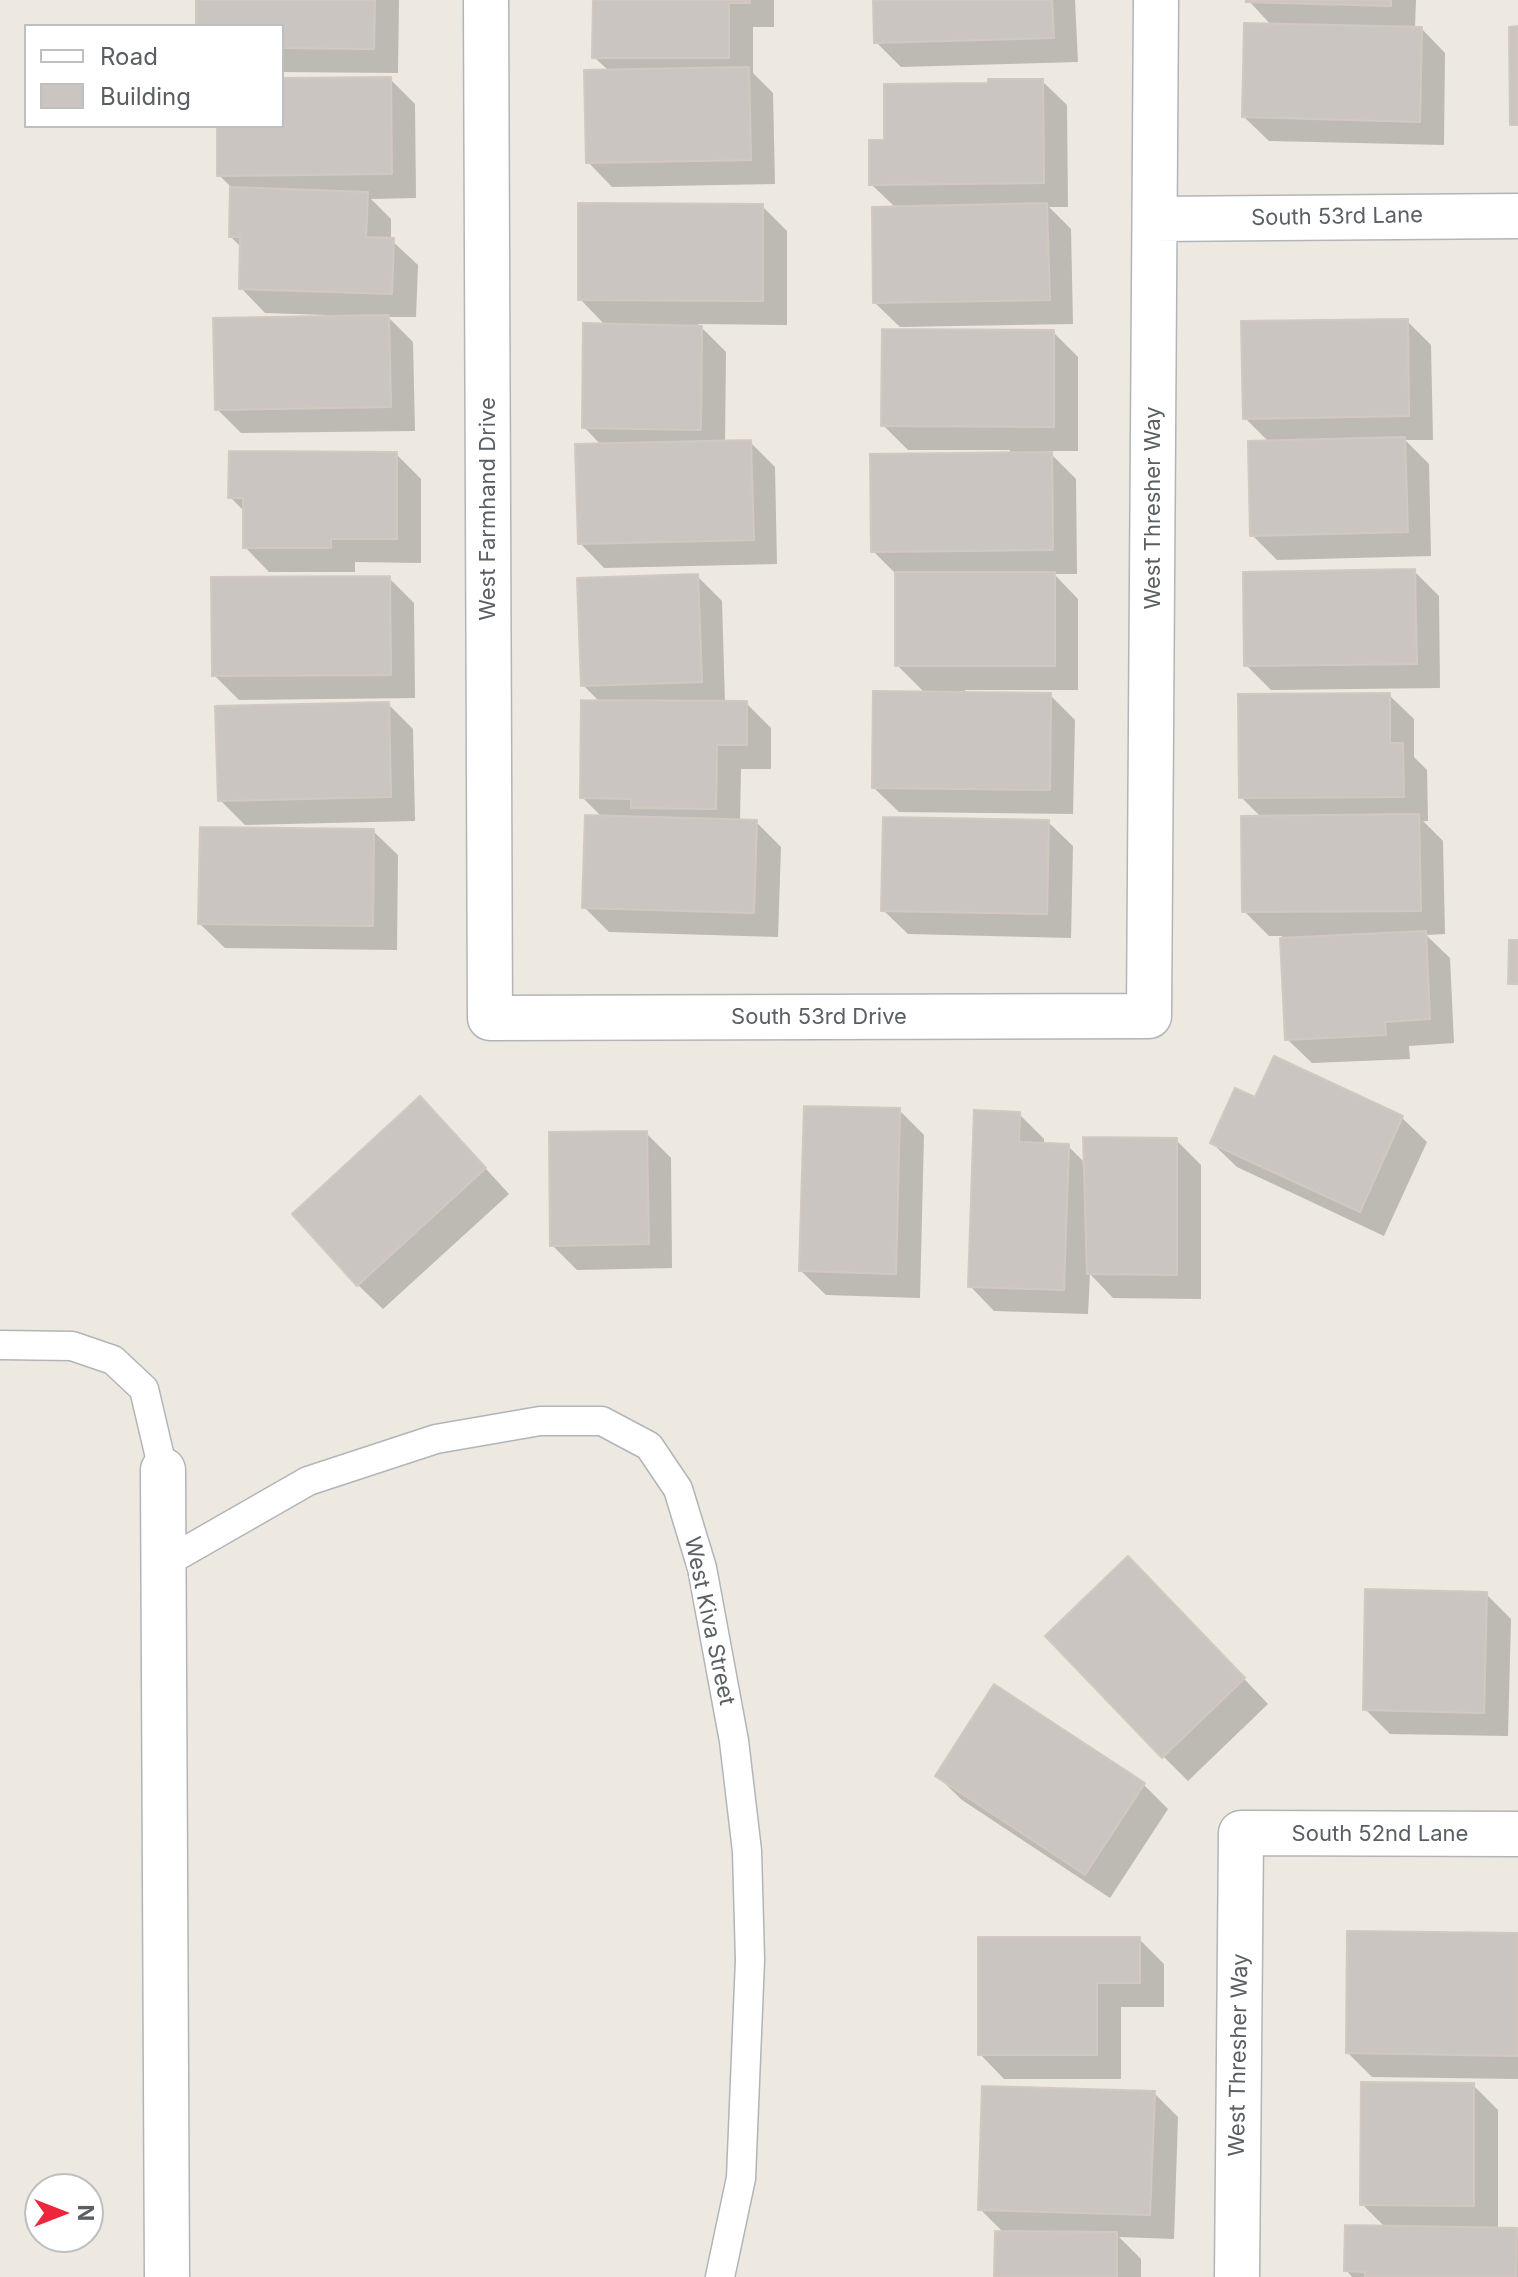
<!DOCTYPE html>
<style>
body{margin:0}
#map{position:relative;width:1518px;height:2277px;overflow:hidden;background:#ede8e0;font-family:Inter,sans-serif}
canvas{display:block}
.legend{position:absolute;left:24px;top:24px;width:260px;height:104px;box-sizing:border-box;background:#fff;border:2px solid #bdbfc0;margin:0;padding:10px 14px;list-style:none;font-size:24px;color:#595f62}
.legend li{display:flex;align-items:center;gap:16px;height:40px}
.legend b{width:40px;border:2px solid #bdbfc0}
.north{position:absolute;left:24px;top:2173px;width:80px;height:80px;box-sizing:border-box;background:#fff;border:2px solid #bdbfc0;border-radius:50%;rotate:90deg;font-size:22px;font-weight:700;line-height:32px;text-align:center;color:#595f62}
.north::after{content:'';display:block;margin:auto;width:28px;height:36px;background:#ef253c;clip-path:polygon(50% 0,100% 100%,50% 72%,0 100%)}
</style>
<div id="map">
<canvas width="1518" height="2277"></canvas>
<ul class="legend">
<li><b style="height:10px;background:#fff"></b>Road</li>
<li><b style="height:22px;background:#cac5c0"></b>Building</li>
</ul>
<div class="north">N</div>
</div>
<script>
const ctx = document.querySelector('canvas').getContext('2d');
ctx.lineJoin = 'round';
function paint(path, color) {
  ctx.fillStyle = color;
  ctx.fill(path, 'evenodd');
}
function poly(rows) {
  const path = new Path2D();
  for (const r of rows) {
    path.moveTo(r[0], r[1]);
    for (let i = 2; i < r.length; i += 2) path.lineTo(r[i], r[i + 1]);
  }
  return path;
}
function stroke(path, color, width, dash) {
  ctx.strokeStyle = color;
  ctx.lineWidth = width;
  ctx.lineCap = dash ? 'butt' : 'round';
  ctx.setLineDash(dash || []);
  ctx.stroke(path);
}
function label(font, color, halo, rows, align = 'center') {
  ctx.font = font + ' Inter,sans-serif';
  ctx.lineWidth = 7;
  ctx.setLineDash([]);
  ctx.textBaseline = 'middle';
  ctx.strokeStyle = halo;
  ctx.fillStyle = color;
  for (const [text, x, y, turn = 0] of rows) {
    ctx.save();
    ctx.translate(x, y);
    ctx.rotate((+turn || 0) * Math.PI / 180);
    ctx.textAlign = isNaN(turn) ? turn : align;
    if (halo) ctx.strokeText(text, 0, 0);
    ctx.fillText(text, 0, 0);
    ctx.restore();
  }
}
const shadow = poly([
 [198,0,399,0,398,73,282,72,282,26,198,26],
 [595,0,774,0,774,27,753,27,753,73,773,93,775,184,612,187,588,162,609,71,594,57],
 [875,0,1075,0,1078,62,901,67,876,42],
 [1248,0,1416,0,1415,28,1421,28,1445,53,1444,145,1269,141,1244,117,1272,26],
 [390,79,415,104,416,198,371,199,391,219,391,240,418,265,416,317,388,317,413,342,415,431,241,433,217,409,326,318,326,315,265,313,241,288,242,248,231,237,232,188,219,175,219,126,282,126,282,80],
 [1042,81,1067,105,1068,207,1049,207,1071,229,1073,324,900,327,875,303,896,208,871,184,886,142],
 [762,206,787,231,787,325,698,324,726,352,725,443,750,442,775,467,777,564,604,568,580,543,602,446,584,427,606,326,580,299],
 [1407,321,1431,345,1433,440,1405,440,1429,464,1431,556,1277,560,1252,535,1270,443,1245,418],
 [1053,332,1078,357,1078,451,1048,451,1076,479,1077,574,1054,574,1078,599,1078,690,965,690,965,694,1050,695,1075,720,1073,814,899,812,874,788,925,693,897,665,897,575,873,551,1010,454,1010,450,908,450,883,425],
 [396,454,421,479,421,563,355,562,355,572,269,572,245,547,245,512,230,497],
 [1414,571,1439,596,1440,688,1271,690,1246,665],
 [697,576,722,601,725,703,746,703,771,728,771,769,741,769,740,822,756,822,781,847,778,937,609,932,585,908,603,818,582,797,600,702,583,685],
 [389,578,414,603,415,698,239,700,214,675],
 [1389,695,1414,719,1414,757,1427,770,1428,821,1423,821,1443,841,1445,934,1426,935,1450,958,1454,1043,1409,1046,1410,1059,1312,1063,1287,1039,1282,936,1269,936,1244,911,1262,818,1241,797],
 [388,704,413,729,415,821,245,825,220,800],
 [1048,822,1073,846,1071,938,908,934,883,910],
 [373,831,398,855,397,950,225,948,200,924],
 [1256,1100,1402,1118,1427,1142,1384,1236,1237,1167,1212,1143],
 [899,1110,924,1135,920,1298,826,1295,801,1271],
 [1019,1114,1044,1139,1044,1145,1068,1146,1086,1164,1176,1140,1201,1165,1201,1299,1113,1298,1090,1274,1088,1314,994,1311,970,1286],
 [444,1123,509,1194,383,1309,358,1285],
 [646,1133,671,1158,672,1268,577,1270,552,1245],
 [1153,1583,1268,1704,1188,1781,1163,1756],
 [1486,1594,1511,1619,1508,1736,1390,1734,1365,1709],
 [937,1776,1143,1784,1168,1809,1110,1898,962,1800],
 [1518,1935,1518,2079,1372,2077,1348,2053],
 [1139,1939,1164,1964,1164,2007,1121,2007,1121,2079,1004,2079,980,2054],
 [1473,2085,1498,2110,1498,2230,1518,2232,1518,2277,1352,2277,1346,2270,1386,2228,1362,2204],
 [1154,2093,1178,2117,1174,2239,1119,2237,1141,2259,1141,2277,996,2277,1004,2233,980,2209]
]);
const building = poly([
 [196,0,375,0,374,49,282,48,282,26,196,26,196,0],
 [593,0,750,0,750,3,729,3,729,58,592,58,593,0],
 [873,0,1052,0,1054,38,874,43,873,0],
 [1246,0,1391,0,1391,6,1246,2,1246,0],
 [1244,23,1422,27,1420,122,1242,117,1244,23],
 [1518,26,1518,125,1510,125,1509,27,1518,26],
 [749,67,751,160,586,163,584,70,749,67],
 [391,77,392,174,217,176,217,126,282,126,282,78,391,77],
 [988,79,1043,79,1044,183,869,185,869,140,884,140,884,84,988,83,988,79],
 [230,187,368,192,366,237,394,238,392,294,239,289,240,237,229,237,230,187],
 [578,203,763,204,763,301,578,300,578,203],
 [1047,203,1050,300,873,303,872,207,1047,203],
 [389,315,391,407,215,410,213,318,389,315],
 [1408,319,1409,416,1243,419,1241,321,1408,319],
 [583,323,702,326,701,430,582,428,583,323],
 [882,329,1054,330,1054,427,881,426,882,329],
 [1405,437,1408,532,1250,536,1248,441,1405,437],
 [751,440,754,540,578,544,575,444,751,440],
 [229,451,397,452,397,539,331,539,331,548,243,548,243,498,228,498,229,451],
 [1052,452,1053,550,871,552,870,454,1052,452],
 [1415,569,1417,664,1244,666,1243,572,1415,569],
 [895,572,1055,572,1055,666,895,666,895,572],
 [698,574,702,682,581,686,577,578,698,574],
 [390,576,391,675,212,676,211,577,390,576],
 [873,691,1051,693,1050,790,872,788,873,691],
 [1390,693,1390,743,1403,743,1404,797,1239,798,1238,694,1390,693],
 [581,700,747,701,747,745,717,745,716,809,631,808,631,799,580,798,581,700],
 [389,702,391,797,218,801,215,706,389,702],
 [1419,814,1421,911,1242,912,1241,816,1419,814],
 [585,815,757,820,754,913,582,908,585,815],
 [883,817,1049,820,1047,914,881,911,883,817],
 [200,827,374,829,373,926,198,924,200,827],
 [1426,931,1430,1019,1385,1022,1386,1035,1285,1040,1280,938,1426,931],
 [1509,940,1518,940,1518,984,1508,984,1509,940],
 [1274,1056,1403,1116,1360,1212,1210,1143,1235,1088,1255,1097,1274,1056],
 [420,1096,486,1168,357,1286,292,1214,420,1096],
 [804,1106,900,1108,896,1274,799,1271,804,1106],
 [974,1110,1020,1112,1019,1142,1069,1144,1064,1290,968,1287,974,1110],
 [647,1131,649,1244,550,1246,549,1132,647,1131],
 [1083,1137,1177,1138,1177,1275,1087,1274,1083,1137],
 [1128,1556,1245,1678,1162,1758,1045,1636,1128,1556],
 [1365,1589,1487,1592,1484,1713,1363,1710,1365,1589],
 [994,1684,1145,1783,1085,1875,935,1776,994,1684],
 [1347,1931,1518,1933,1518,2056,1346,2053,1347,1931],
 [978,1937,1140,1937,1140,1983,1097,1983,1097,2055,978,2055,978,1937],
 [1361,2082,1474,2083,1474,2206,1360,2205,1361,2082],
 [982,2086,1155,2091,1150,2215,978,2210,982,2086],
 [1345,2225,1517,2228,1516,2277,1365,2277,1365,2272,1344,2271,1345,2225],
 [995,2231,1117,2232,1117,2277,994,2277,995,2231]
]);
const lane = poly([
 [0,1345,72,1346,113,1360,144,1389,163,1470],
 [163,1564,308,1481,436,1439,540,1421,602,1421,649,1446,678,1489,702,1568,734,1741,747,1851,750,1960,741,2178,720,2277]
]);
const street = poly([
 [486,0,490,1018,1149,1016,1156,0],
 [1155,219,1518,216],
 [163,1470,167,2277],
 [1237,2277,1241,1833,1518,1834]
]);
const streetNames = [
 ["South 53rd Lane",1337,217,-1],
 ["West Thresher Way",1153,508,-90],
 ["West Farmhand Drive",488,509,-90],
 ["South 53rd Drive",819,1017],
 ["West Kiva Street",709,1621,78],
 ["South 52nd Lane",1380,1834],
 ["West Thresher Way",1239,2055,-89]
];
paint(shadow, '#0003');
paint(building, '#cac5c0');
stroke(building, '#d2c8bf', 2);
stroke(lane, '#b1b5b9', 31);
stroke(street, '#b1b5b9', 47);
stroke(lane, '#fff', 28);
stroke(street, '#fff', 44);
label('22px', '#595f62', '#fff', streetNames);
</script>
